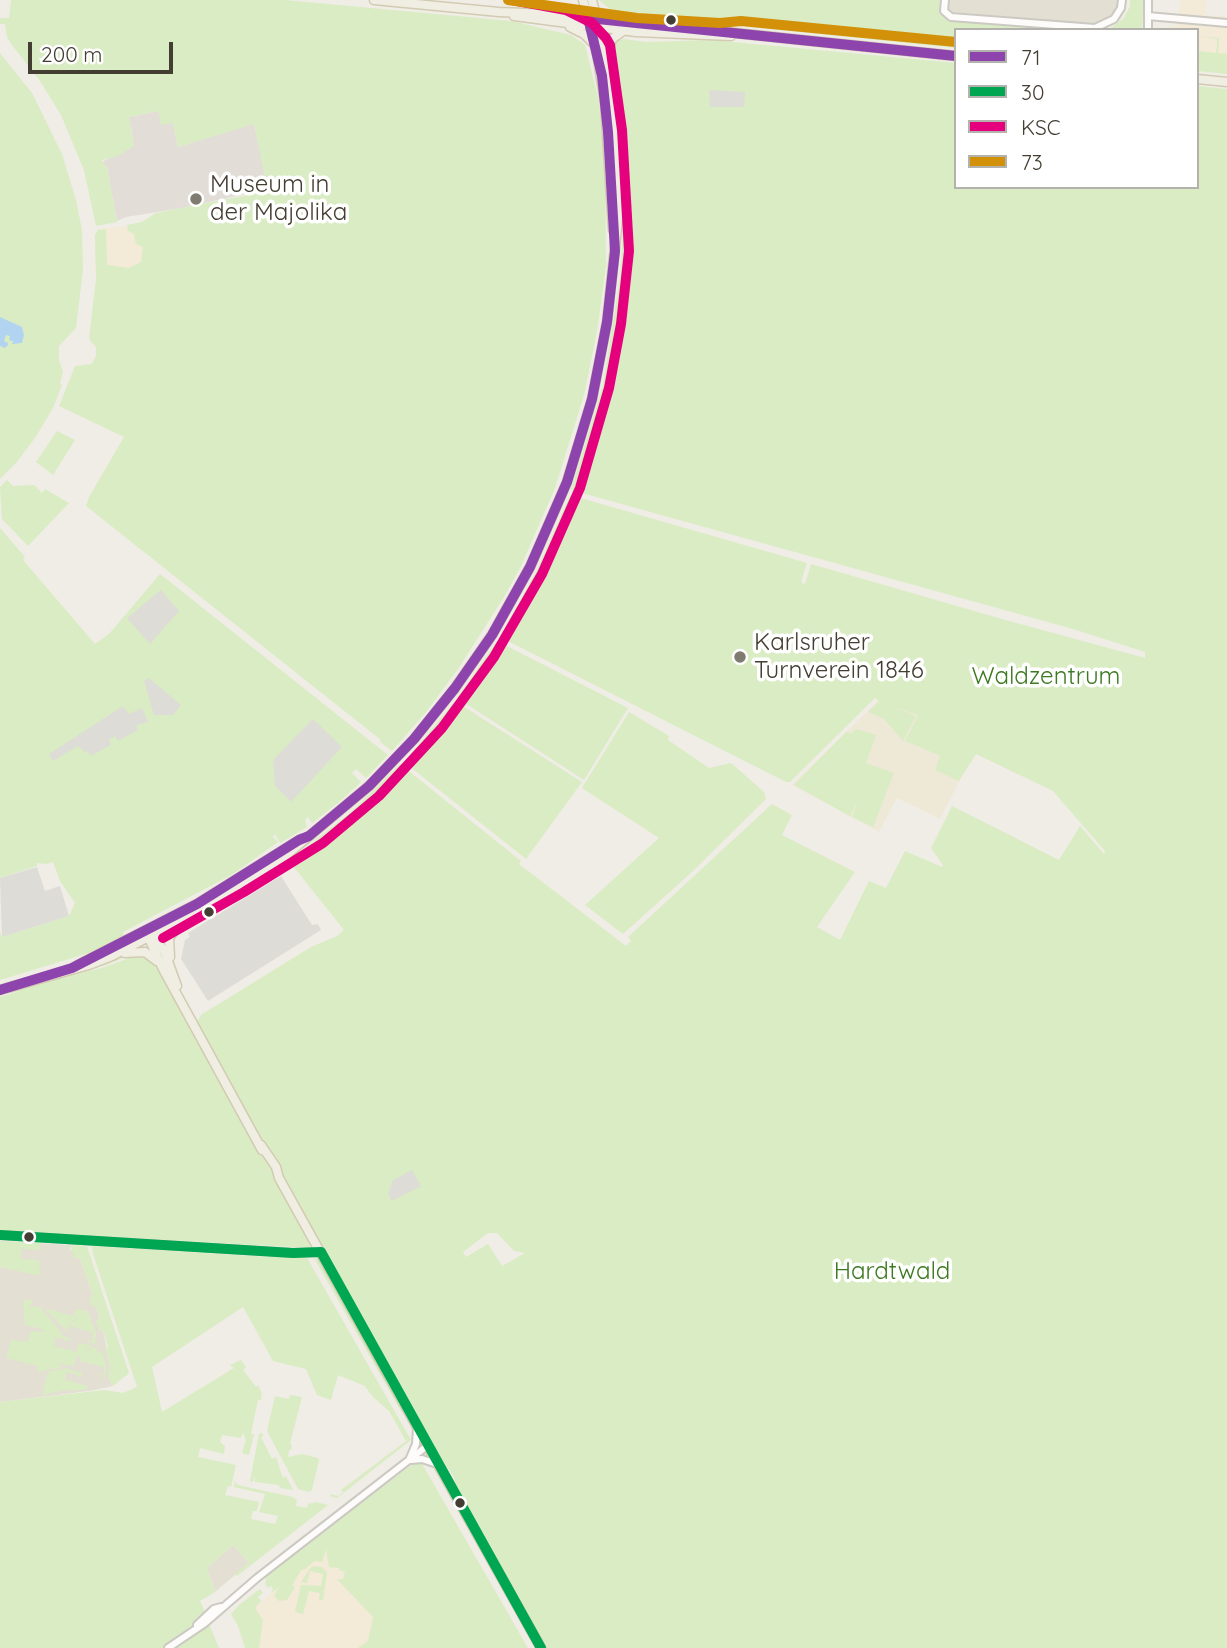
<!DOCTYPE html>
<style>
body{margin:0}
#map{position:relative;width:1227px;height:1648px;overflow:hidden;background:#efede6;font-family:Quicksand,sans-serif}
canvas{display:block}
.legend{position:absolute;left:954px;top:28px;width:245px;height:161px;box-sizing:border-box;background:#fff;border:2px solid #b4b2ad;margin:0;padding:9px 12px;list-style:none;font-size:21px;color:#443e32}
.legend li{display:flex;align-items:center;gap:14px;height:35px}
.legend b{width:35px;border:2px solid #b4b2ad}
.scale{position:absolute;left:28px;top:42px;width:145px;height:32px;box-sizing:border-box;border:4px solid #443e32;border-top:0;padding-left:9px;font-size:21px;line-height:24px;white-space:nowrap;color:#443e32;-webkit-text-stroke:5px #fff;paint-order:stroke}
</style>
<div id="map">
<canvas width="1227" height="1648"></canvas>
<ul class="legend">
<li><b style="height:9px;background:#8e44ad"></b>71</li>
<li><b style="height:9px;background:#00a651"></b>30</li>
<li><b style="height:9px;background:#e5007d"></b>KSC</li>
<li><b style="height:9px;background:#d3910a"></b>73</li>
</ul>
<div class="scale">200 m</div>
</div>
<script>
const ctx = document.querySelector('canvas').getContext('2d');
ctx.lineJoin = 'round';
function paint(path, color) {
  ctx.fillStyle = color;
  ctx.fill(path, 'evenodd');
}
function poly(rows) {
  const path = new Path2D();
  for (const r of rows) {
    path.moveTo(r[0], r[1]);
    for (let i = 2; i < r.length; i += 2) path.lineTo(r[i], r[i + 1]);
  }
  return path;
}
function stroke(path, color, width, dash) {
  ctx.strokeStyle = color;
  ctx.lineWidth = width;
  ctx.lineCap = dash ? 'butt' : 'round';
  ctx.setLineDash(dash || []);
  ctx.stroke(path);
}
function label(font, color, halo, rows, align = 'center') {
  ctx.font = font + ' Quicksand,sans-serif';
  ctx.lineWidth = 7;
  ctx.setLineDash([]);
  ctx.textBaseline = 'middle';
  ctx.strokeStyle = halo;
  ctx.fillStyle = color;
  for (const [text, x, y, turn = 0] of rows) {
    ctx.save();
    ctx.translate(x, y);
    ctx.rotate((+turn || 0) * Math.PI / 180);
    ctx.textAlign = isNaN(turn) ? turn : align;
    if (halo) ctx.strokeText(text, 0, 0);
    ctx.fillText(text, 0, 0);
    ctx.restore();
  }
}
const residential = poly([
 [947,0,1119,0,1115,11,1105,20,1096,24,950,12,947,6],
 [0,1241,70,1245,70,1249,80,1258,93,1296,103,1330,110,1367,109,1379,113,1386,89,1391,0,1402],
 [233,1545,249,1563,215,1592,207,1568]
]);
const commercial = poly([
 [1181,0,1207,0,1205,15,1227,17,1227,57,1197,54,1197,30,1154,30,1178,25],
 [142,225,148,270,95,270,95,234,98,229],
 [327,1542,383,1616,369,1648,259,1648,263,1620,255,1608]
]);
const industrial = poly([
 [158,111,173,123,178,147,254,123,268,189,182,208,126,217,117,221,107,168,102,162,134,145,129,117]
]);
const education = poly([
 [879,700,918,715,905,741,966,768,940,819,897,798,879,832,792,785]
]);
const green = poly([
 [11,0,285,0,511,21,571,35,585,45,599,102,605,170,606,266,597,331,584,395,555,488,521,566,504,597,458,669,426,712,392,751,380,742,381,740,86,506,89,497,124,437,59,406,75,366,92,364,96,356,96,347,89,339,96,279,95,235,98,230,106,229,107,265,129,268,141,262,143,247,136,244,134,234,128,231,127,225,142,222,156,213,268,191,254,124,178,147,173,123,161,125,158,111,129,117,134,146,118,156,102,160,107,168,117,222,96,226,84,170,61,115,40,81,12,45,7,37,5,24,0,24,0,30,0,18,9,18],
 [599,0,940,0,939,13,945,18,1074,30,956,30,956,48,624,14,611,10],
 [1130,0,1144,0,1142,30,1104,30,1111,28,1124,18,1130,6],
 [1199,36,1219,38,1218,53,1227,54,1227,74,1197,71,1197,51,1216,53,1217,44,1217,39],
 [624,39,647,42,711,40,956,63,956,187,1197,187,1197,86,1227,89,1227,1648,545,1648,457,1491,454,1477,442,1460,330,1263,196,1022,202,1014,222,1002,311,947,337,936,344,930,289,861,351,812,400,764,521,861,519,864,626,946,631,941,628,937,772,804,792,815,782,835,855,872,817,927,840,940,869,881,886,888,905,851,942,867,943,865,931,848,952,806,1059,860,1080,826,1104,854,1105,851,1053,791,976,754,959,781,935,770,940,756,905,741,918,715,894,707,916,716,903,741,884,719,868,712,879,701,875,698,790,782,786,782,500,637,537,570,570,495,807,563,801,582,805,584,811,564,1002,619,1145,658,1145,652,1073,629,571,490,603,385,620,278,624,215,623,121,614,50,617,41],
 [488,1233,497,1233,514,1251,525,1253,502,1266,488,1244,466,1257,463,1252],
 [0,53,32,93,62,154,76,200,82,230,83,269,76,328,59,346,59,360,63,372,60,384,62,385,53,408,35,438,16,463,0,479],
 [57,431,75,440,53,475,36,462],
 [7,480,13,486,34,485,42,493,45,489,69,503,28,546,2,519,0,487],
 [0,528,25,557,23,560,95,644,109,634,160,574,388,755,366,778,356,769,352,773,361,782,339,802,312,823,308,817,305,820,307,827,280,843,275,834,273,837,278,842,233,874,123,932,124,936,92,952,0,980,0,931,2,937,69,916,75,903,60,881,53,862,47,864,37,863,37,866,0,878],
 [497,641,628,708,584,780,457,698],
 [455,701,582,782,526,859,404,762],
 [629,712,669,736,668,740,709,768,731,763,764,792,766,799,693,871,623,934,585,905,659,838,582,788],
 [856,729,876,735,866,763,894,773,873,827,852,817,858,800,850,816,794,785,846,732,852,733],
 [127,954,128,956,106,965,55,980,105,967,132,957,144,956,156,962,308,1236,310,1244,309,1248,0,1231,0,997,20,991,11,993,11,991,104,964],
 [0,1241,40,1243,40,1250,21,1249,21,1259,39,1260,40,1276,0,1267],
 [70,1245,87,1246,129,1373,113,1386,109,1379,110,1367,105,1349,108,1347,103,1330,99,1331,96,1320,100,1318,96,1306,92,1307,89,1298,93,1296,80,1258,75,1259],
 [92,1246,269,1257,270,1254,306,1256,411,1440,337,1498,330,1496,330,1494,338,1496,343,1492,341,1490,406,1441,389,1411,372,1396,365,1386,338,1375,331,1400,317,1395,306,1369,273,1361,243,1307,152,1367,162,1412,234,1368,230,1365,241,1360,246,1367,243,1370,256,1387,258,1385,262,1394,261,1400,258,1400,251,1434,254,1434,249,1455,242,1453,246,1440,243,1433,241,1438,222,1435,220,1442,225,1446,224,1454,200,1448,198,1457,236,1465,231,1487,228,1486,225,1495,259,1502,257,1511,253,1511,251,1519,275,1524,278,1516,259,1512,265,1494,234,1487,235,1481,236,1484,242,1486,293,1497,297,1500,296,1506,307,1508,308,1504,316,1502,328,1505,237,1576,235,1574,249,1563,233,1545,207,1568,215,1592,200,1601,206,1614,164,1648,0,1648,0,1402,104,1390,123,1393,137,1387,93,1254],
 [314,1258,322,1261,394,1392,403,1415],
 [25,1300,34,1301,28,1309,34,1306,42,1308,42,1317,43,1310,63,1335,60,1335,71,1339,70,1341,55,1337,54,1346,77,1352,79,1343,93,1346,82,1354,95,1347,98,1348,96,1351,98,1353,101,1351,107,1367,105,1378,92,1373,103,1376,104,1367,80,1361,81,1356,76,1357,74,1366,55,1363,63,1367,51,1370,49,1368,46,1371,37,1372,38,1366,6,1358,11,1340,28,1342,31,1331,44,1332,42,1329,25,1325,23,1301],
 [44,1308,73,1316,76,1309,88,1311,96,1334,95,1343,99,1344,97,1345,81,1339,92,1341,93,1332,69,1326,81,1314,69,1324,67,1331],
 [66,1368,82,1373,81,1376,66,1372,65,1380,88,1386,87,1389,71,1391,70,1389,42,1395,48,1372],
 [290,1395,302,1397,290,1444,292,1445,291,1450,289,1450,288,1457,302,1454,318,1458,319,1460,312,1490,309,1492,298,1489,267,1431,275,1396,289,1399],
 [262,1433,264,1435,261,1437,272,1459,276,1457,283,1478,286,1476,293,1490,280,1488,279,1485,255,1482,255,1476,253,1482,250,1481,259,1434],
 [421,1462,528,1648,358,1648,368,1641,373,1617,337,1579,343,1579,345,1572,339,1570,339,1568,329,1567,326,1549,322,1562,314,1561,304,1570,302,1569,292,1585,295,1587,287,1600,279,1601,274,1596,279,1587,271,1593,273,1589,271,1586,268,1588,265,1584,267,1573,410,1466],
 [312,1566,322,1567,327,1573,323,1600,319,1600,320,1593,309,1591,303,1614,295,1612,301,1585,321,1586,323,1574,310,1571,307,1583,301,1582],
 [260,1589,263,1593,258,1597,261,1601,255,1608,263,1620,259,1648,245,1648,238,1626,231,1614,239,1605],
 [209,1624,219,1648,174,1648,184,1640]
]);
const parking = poly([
 [709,90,745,92,744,107,710,107],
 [161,590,179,611,150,644,127,618],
 [149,678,181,705,173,715,154,715,144,681],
 [123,706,129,714,142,708,148,722,136,725,138,730,118,741,115,736,109,740,111,745,90,756,88,751,86,753,78,746,53,761,49,754],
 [313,719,342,747,291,802,275,786,273,760],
 [37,867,45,891,60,886,69,916,2,937,0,878],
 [281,876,312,925,318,924,321,930,208,1001,181,959,185,940,190,937,188,933],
 [412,1170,421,1186,392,1201,388,1194,393,1180]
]);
const water = poly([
 [0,317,22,327,24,335,22,343,12,344,13,341,9,340,10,336,6,335,4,341,8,343,8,345,5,348,0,346]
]);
const minor = poly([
 [945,0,944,11,951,17,1095,28,1114,19,1121,8,1122,0],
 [1148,0,1148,30],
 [1148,16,1227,23],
 [0,1235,293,1253,321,1252],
 [410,1458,416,1444,417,1428],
 [411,1460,422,1459,437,1464],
 [197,1625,214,1609,221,1607],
 [168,1648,205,1623,257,1578,427,1446]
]);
const major = poly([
 [374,0,499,12,552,14,956,56],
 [583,0,596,47,605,103,613,230],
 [514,16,636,32,731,36],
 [570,27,584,34,593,43],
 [608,53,612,39,623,31],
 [1197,79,1227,82],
 [147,930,147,934,163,969,262,1150],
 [152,932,165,953,177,986],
 [125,953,145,952,157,961],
 [170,957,169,938,179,925],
 [78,965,197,904,301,839],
 [0,990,89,965,112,956,210,905,283,858,369,786,414,739,455,688,492,635,530,567,567,482,592,399,607,322,618,219,616,134,607,60,592,0],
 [261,1145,276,1167,279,1178,431,1452,541,1648]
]);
const bus1 = poly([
 [588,18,956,56],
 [0,990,72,968,197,904,299,840,309,836,369,786,414,739,455,688,492,635,530,567,567,482,592,399,607,322,615,251,608,132,602,76,588,18]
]);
const bus2 = poly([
 [0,1235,293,1253,321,1252],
 [321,1252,541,1648]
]);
const bus3 = poly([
 [163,938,244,892,323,843,379,796,442,728,494,657,542,574,580,488,609,388,621,324,629,251,622,130,610,45,606,38,592,23,566,10,512,0]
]);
const bus4 = poly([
 [508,0,637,18,720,23,741,21,956,42]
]);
const markers = [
 [671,20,6,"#443e32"],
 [196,199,7,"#807b71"],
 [740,657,7,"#807b71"],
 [209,912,6,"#443e32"],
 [29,1237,6,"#443e32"],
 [460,1503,6,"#443e32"]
];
const poiNames = [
 ["Museum in",210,185],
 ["der Majolika",210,213],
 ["Karlsruher",754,643],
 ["Turnverein 1846",754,671]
];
const parkNames = [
 ["Waldzentrum",1046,677],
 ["Hardtwald",892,1272]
];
paint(residential, '#e4dfd3');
paint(commercial, '#f3ead7');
paint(industrial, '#e2ded7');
paint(education, '#eee9d7');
paint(green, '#daecc3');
paint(parking, '#dedcd6');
paint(water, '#b2d4f0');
stroke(minor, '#cbc9c2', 10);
stroke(major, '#d2cbb2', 11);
stroke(minor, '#fdfcfb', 6);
stroke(major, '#f0ede2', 8);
stroke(bus1, '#8e44ad', 10);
stroke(bus2, '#00a651', 10);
stroke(bus3, '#e5007d', 10);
stroke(bus4, '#d3910a', 10);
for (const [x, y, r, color] of markers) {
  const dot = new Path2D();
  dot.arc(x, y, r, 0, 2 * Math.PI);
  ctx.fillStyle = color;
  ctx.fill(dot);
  stroke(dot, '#fff', 2.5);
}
label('24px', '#443e32', '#fff', poiNames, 'left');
label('24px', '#3e7a22', '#fff', parkNames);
</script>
